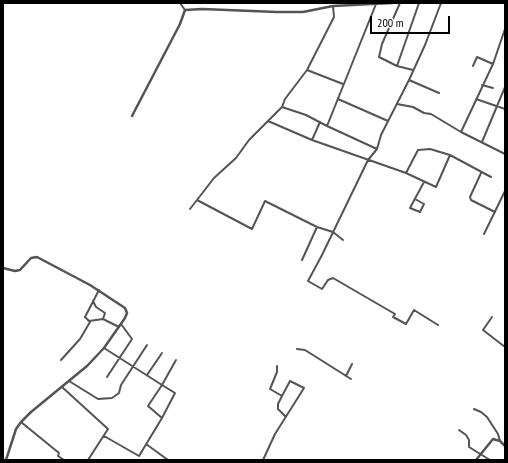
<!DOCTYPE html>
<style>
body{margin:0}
#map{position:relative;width:508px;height:463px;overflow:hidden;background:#fff;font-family:"PT Sans Narrow",sans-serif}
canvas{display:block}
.frame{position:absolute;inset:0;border:4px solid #000;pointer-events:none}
.scale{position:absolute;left:370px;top:16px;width:80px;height:18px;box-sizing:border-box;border:2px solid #000;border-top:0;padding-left:5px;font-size:12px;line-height:14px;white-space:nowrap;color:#000;-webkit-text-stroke:3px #fff;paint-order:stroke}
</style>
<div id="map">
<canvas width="508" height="463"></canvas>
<div class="frame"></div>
<div class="scale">200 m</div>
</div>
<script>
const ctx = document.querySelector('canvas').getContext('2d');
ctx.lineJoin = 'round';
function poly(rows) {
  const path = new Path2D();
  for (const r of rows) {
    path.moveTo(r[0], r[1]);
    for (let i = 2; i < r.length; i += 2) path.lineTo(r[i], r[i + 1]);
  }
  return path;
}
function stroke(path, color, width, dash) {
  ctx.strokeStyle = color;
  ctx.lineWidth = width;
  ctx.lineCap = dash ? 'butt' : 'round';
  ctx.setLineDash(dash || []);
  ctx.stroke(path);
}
const minor = poly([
 [180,3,185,10],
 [400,3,382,44,379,57,397,66,413,70],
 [505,29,493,64,461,132,505,154],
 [397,66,419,3],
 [473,66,477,57,493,64],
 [307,70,343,84],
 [409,80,439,93],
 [482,85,493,88],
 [338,99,388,121],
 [476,99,505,109],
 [397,104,413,107,424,113,431,114,461,132],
 [282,107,306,115,327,126,377,149],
 [268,121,312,140,406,173,436,187,450,155],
 [327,126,376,4],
 [312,140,320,122],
 [482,142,505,87],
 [406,173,418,150,430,149,450,155,491,177],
 [481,173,470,197,471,200,495,212],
 [415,199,424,204,420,212,410,208,424,182],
 [197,200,252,229,265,201,317,227,333,232,343,240],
 [190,209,214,178,236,158,249,140,282,107,285,99,307,70,334,17,333,6],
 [484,234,505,191],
 [302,260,317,227],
 [492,317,483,330,505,347],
 [103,319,119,327],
 [89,321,103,319,105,313,96,307,93,301],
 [438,325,414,310,406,324,393,317,395,314,333,278,328,280,322,289,308,281,322,255,368,160,377,149,381,135,409,80,425,45,441,3],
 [104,348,162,385,175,393,162,418,148,406,162,385,176,360],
 [297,349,305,350,351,379],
 [61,360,80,339,90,322,85,317,99,290],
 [147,375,162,353],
 [346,376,352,364],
 [107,377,132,339,121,324],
 [69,381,98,399,112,398,119,393,121,385,147,345],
 [62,387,108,429,88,460],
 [282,396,278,404,278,409,286,417],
 [474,409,481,412,487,417,498,434,500,441],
 [21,422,59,453,58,456,64,460],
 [459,430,466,435,469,440,469,447,490,460],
 [104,436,139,456,162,418],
 [146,444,168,460],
 [263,460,275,434,304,388,290,381,282,396,270,389,277,372,277,366]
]);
const tertiary = poly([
 [132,116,180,24,185,10,202,9,277,12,303,12,333,6,392,3],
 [3,268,15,271,20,270,31,258,37,257,90,285,125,308,127,313,125,318,104,348,87,366,31,412,21,422,16,429,6,460],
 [476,460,493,439,500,441,505,446]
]);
stroke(minor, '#545454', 2);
stroke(tertiary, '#545454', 2.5);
</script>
